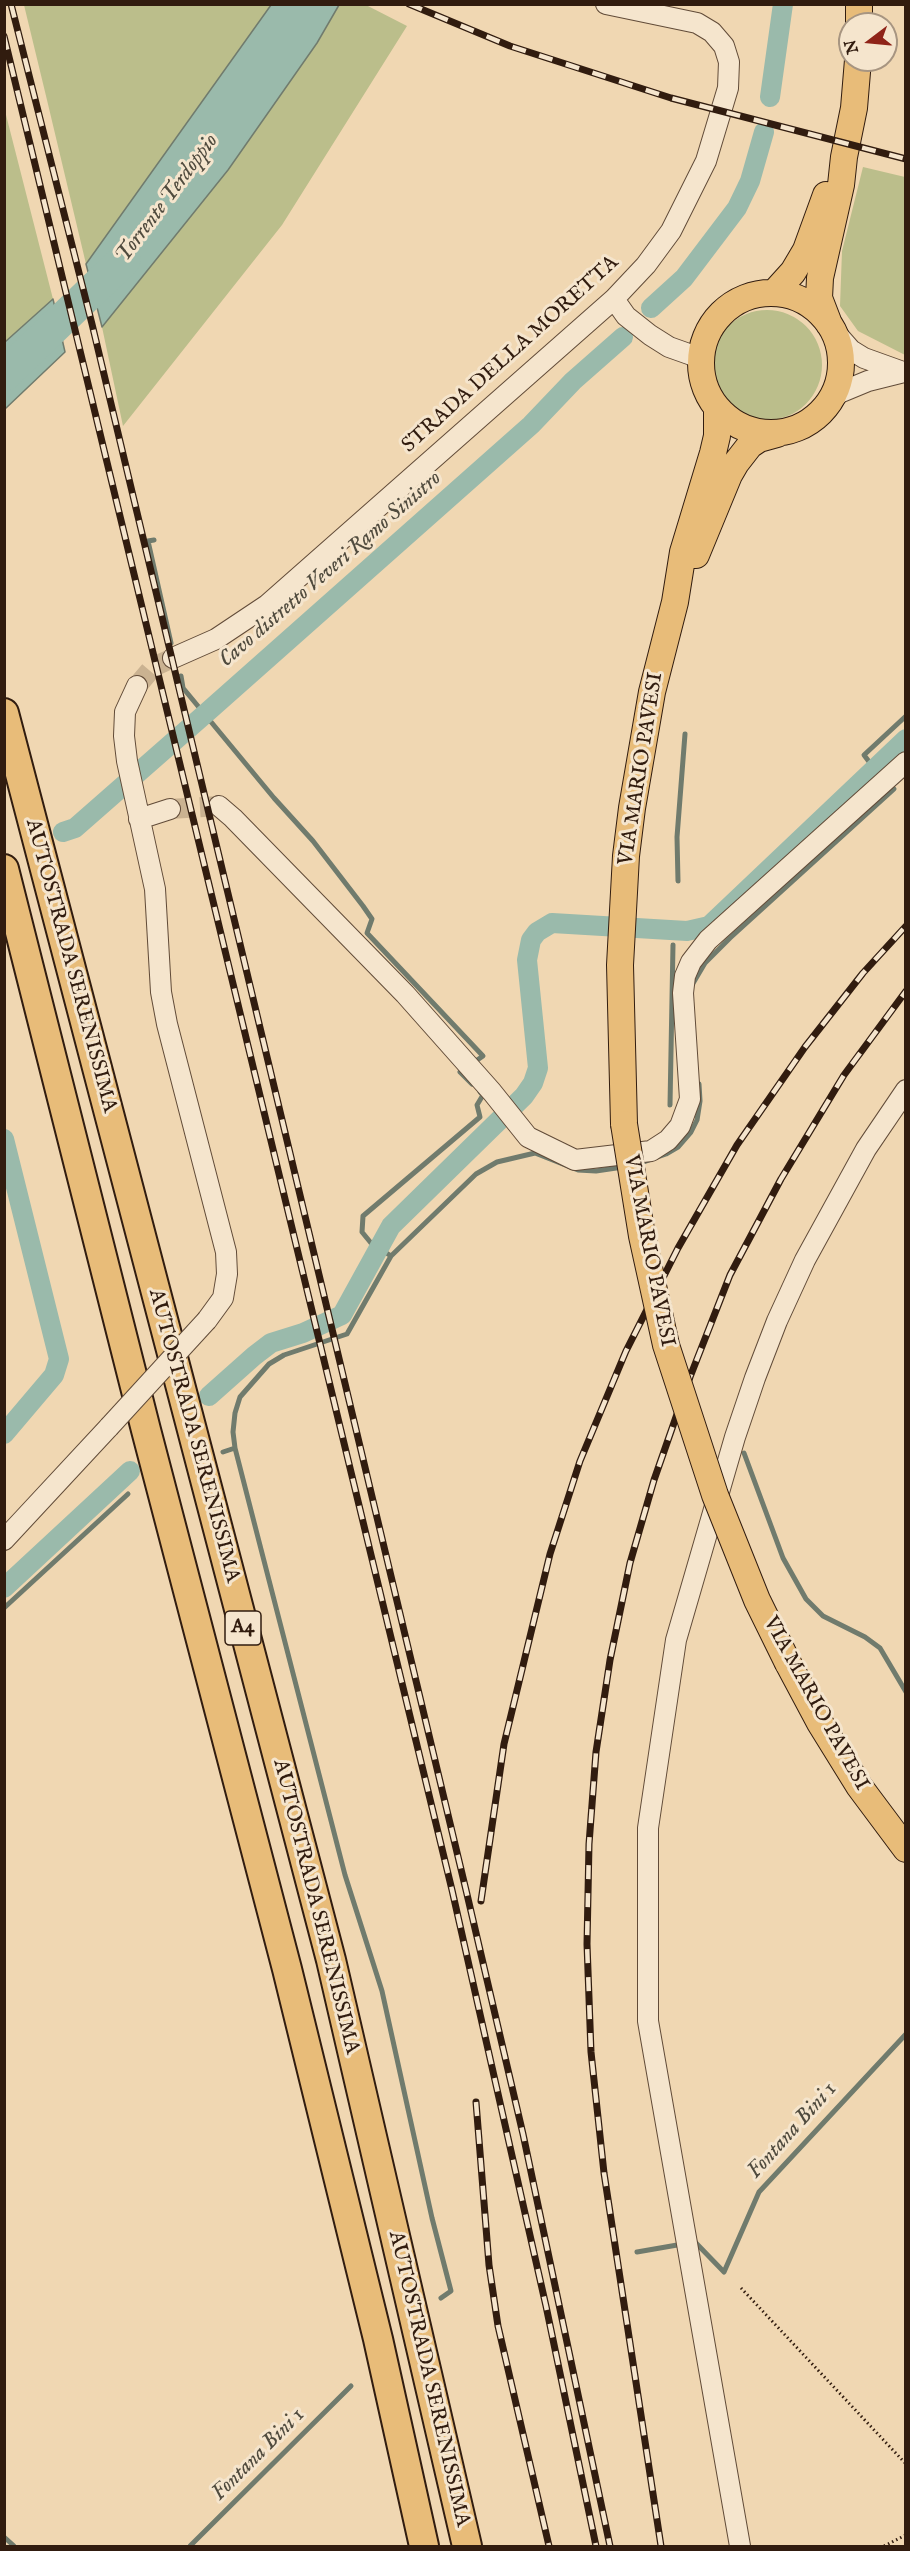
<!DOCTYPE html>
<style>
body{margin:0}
#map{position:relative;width:910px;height:2551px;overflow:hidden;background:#f0d7b2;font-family:"IM FELL English",serif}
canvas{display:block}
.frame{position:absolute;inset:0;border:6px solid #311c0f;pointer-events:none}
.north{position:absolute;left:838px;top:12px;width:60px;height:60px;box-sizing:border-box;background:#f5e5cd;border:2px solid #a79581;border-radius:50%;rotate:254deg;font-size:16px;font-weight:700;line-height:24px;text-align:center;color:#311c0f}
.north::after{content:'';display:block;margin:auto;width:21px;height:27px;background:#8f2418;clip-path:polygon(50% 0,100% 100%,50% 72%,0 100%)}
</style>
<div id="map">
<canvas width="910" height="2551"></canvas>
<div class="frame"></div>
<div class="north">N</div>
</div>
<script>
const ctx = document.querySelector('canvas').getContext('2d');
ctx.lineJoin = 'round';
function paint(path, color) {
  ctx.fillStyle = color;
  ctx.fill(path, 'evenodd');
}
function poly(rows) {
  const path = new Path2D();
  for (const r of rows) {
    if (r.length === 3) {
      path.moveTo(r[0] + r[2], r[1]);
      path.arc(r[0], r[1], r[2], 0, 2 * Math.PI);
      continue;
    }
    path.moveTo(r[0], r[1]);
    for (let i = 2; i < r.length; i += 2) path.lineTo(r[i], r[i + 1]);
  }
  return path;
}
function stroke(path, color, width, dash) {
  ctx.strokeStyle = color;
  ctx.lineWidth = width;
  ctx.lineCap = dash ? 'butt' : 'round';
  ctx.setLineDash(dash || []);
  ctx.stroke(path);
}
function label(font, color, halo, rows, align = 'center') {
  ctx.font = font + ' "IM FELL English",serif';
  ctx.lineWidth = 6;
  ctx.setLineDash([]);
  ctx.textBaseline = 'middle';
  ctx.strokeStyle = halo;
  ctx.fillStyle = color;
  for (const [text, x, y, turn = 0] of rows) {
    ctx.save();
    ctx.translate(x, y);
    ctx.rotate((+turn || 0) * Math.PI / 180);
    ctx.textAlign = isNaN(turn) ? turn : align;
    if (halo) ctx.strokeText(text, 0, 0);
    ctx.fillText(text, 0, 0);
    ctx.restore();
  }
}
const green = poly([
 [24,5,271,5,86,264,47,100],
 [339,5,366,5,407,26,282,225,123,426,102,327,228,170,317,43],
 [4,107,53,299,5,342,4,342],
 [863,167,905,177,905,355,858,331,840,306,842,251],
 [767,365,55]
]);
const water = poly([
 [271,5,339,5,317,43,228,170,102,327,86,264,271,5],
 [53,299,65,352,5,409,5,342,53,299]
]);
const stream = poly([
 [154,540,148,541,171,643],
 [181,676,183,688,274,798,313,841,363,906,372,919,367,933,483,1056,460,1072,472,1084],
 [870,763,864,755,906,716],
 [678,881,677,837,685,734],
 [692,985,705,963,730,938,894,789],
 [670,1105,673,945],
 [638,1164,666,1154,678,1147,691,1132,697,1120,700,1101,699,1084],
 [391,1256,371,1243,362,1232,363,1216,480,1117,477,1105,483,1095,480,1092],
 [223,1452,235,1448],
 [744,1453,783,1558,806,1599,823,1616,865,1637,880,1648,906,1692],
 [4,1608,128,1494],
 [692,2242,695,2242,724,2272,759,2192,906,2034],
 [637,2252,683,2244],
 [441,2298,451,2291,432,2218,382,1991,345,1875,254,1522,235,1448,233,1432,235,1413,240,1397,269,1364,284,1355,347,1334,391,1256,476,1174,497,1162,535,1153,578,1170,596,1171,623,1167],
 [4,2537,14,2546],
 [190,2546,351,2386]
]);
const canal = poly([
 [770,97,783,4],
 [651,308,684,278,737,208,750,181,764,132],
 [63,832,75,828,205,714,531,425,573,381,623,337],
 [4,1139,59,1359,54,1375,4,1434],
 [209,1396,254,1356,271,1343,303,1333,342,1315,391,1226,524,1096,533,1083,538,1068,527,960,531,940,537,932,552,923,687,931,709,926,906,739],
 [4,1588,130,1471]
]);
const river = poly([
 [4,375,124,260]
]);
const minorTunnel = poly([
 [137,686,153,667,173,658],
 [170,809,219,806]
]);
const path = poly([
 [741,2288,906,2464],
 [884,2546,906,2535]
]);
const minor = poly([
 [614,299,626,316,650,335,669,347,700,358],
 [829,325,851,350,864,358,903,372],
 [821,413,839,393,868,381,904,372],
 [173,658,216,639,267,605,614,299,646,265,671,231,706,161,728,88,729,62,724,46,712,32,697,23,606,4],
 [137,686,125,712,124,736,127,761,155,889,161,992,167,1024,226,1252,227,1274,223,1298,207,1320],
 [219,806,233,818,405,994,492,1092,528,1137,575,1160,651,1151,668,1140,680,1126,690,1099,683,993,685,976,691,962,708,940,906,762],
 [139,819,170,809],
 [4,1540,109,1427],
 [740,2546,648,2021,648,1828,676,1640,735,1437,755,1378,777,1321,805,1260,866,1149,906,1090]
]);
const major = poly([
 [859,24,859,4],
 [774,293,793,272,806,250,826,195],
 [771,363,70],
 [829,324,819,298,820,278,841,185,844,157,854,108,858,60],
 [696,555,729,475,736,463,750,445,759,439,777,434],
 [624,1124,620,965,626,856,632,808,652,692,675,602,683,552,713,453,717,436,717,409],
 [788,1663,820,1723,859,1786,906,1849]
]);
const highway = poly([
 [4,713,331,1960,467,2546],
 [4,869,146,1430,287,1969,378,2339,424,2546]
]);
const rail = poly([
 [11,4,92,324,466,1890,523,2134,610,2546],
 [409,4,510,46,671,98,906,159],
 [4,36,452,1890,546,2306,596,2546],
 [481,1901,504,1744,550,1554,580,1461,626,1351,678,1248,737,1145,805,1047,863,973,906,926],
 [476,2102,489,2265,498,2326,549,2546],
 [661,2546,604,2173,591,2052,587,1944,589,1844,596,1752,610,1660,630,1563,654,1480,690,1377,730,1275,781,1179,844,1075,906,991]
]);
const minorBridge = poly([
 [109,1427,207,1320]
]);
const majorBridge = poly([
 [624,1124,642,1236,666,1345,715,1495,757,1600,788,1663]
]);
const shields = [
 [243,1628,36]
];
const shieldNames = [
 ["A4",243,1628]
];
const streetNames = [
 ["STRADA DELLA MORETTA",511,355,-42],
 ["VIA MARIO PAVESI",642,769,-81],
 ["AUTOSTRADA SERENISSIMA",70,966,75],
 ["VIA MARIO PAVESI",648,1251,79],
 ["AUTOSTRADA SERENISSIMA",193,1436,75],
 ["VIA MARIO PAVESI",815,1704,61],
 ["AUTOSTRADA SERENISSIMA",315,1907,76],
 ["AUTOSTRADA SERENISSIMA",428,2379,77]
];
const waterNames = [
 ["Torrente Terdoppio",168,199,-53],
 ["Cavo distretto Veveri Ramo Sinistro",331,570,-41],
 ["Fontana Bini 1",793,2131,-48],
 ["Fontana Bini 1",259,2455,-45]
];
paint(green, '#bbbe8b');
paint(water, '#9abaab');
stroke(water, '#707b6d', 1.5);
stroke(stream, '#707b6d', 5);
stroke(canal, '#9abaab', 20);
stroke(river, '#9abaab', 33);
stroke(minorTunnel, '#cab291', 20, [20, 10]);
stroke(minor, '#614b38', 22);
stroke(major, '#311c0f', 28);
stroke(highway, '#311c0f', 32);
stroke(path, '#311c0f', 3, [1.5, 3]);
stroke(minor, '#f5e5cd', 20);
stroke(major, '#e8bc79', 26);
stroke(highway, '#e8bc79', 28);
stroke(rail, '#311c0f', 7);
stroke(rail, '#f5e5cd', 4.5, [14]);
stroke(minorBridge, '#614b38', 22, []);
stroke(majorBridge, '#311c0f', 28, []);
stroke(minorBridge, '#f5e5cd', 20);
stroke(majorBridge, '#e8bc79', 26);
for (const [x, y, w] of shields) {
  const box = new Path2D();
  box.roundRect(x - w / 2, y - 17, w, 34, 4.5);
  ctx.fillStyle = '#f5e5cd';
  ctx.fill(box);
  stroke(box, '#311c0f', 1.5);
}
label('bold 20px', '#311c0f', null, shieldNames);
label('21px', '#311c0f', '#f5e5cd', streetNames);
label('italic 22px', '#504b3e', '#f5e5cd', waterNames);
</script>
